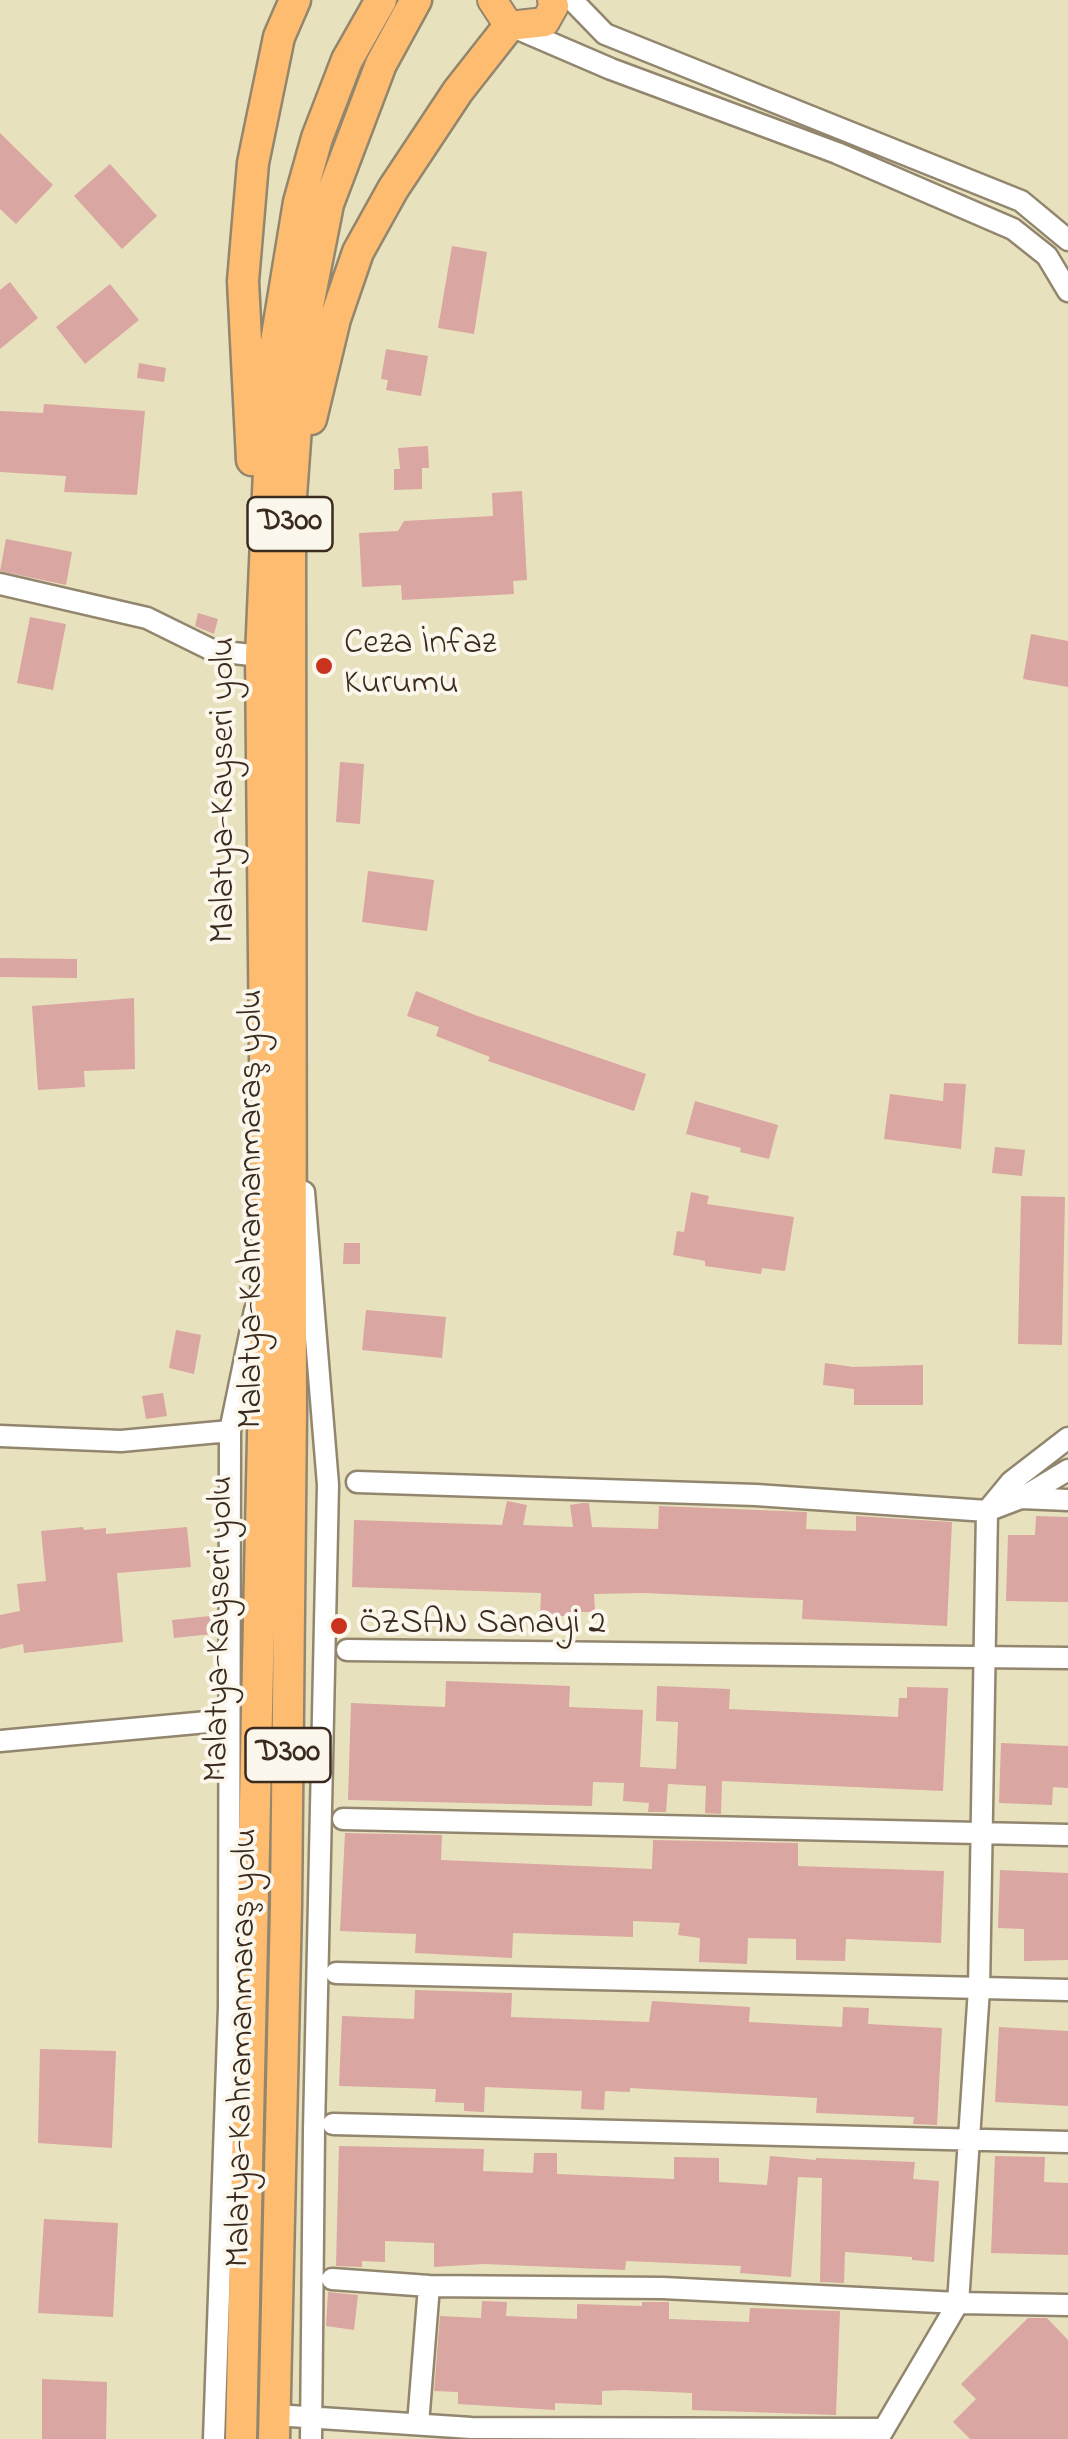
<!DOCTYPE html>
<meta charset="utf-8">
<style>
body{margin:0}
canvas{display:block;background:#e8e1bd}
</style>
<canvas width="1068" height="2439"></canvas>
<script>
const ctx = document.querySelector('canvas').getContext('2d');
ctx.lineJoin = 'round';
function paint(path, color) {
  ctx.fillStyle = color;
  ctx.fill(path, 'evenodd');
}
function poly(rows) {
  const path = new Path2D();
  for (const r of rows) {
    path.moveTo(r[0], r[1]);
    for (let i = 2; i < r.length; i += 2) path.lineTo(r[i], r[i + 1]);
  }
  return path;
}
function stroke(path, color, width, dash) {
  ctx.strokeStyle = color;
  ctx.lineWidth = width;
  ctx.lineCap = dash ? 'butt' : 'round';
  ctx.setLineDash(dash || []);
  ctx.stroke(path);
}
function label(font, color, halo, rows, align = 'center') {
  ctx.font = font + ' "Indie Flower",sans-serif';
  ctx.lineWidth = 8;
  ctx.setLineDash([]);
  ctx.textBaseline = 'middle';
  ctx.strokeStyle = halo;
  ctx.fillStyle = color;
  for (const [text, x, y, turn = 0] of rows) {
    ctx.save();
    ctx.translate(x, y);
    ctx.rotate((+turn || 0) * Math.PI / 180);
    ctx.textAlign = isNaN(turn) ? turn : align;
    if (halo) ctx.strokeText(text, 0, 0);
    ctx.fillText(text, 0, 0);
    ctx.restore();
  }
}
const building = poly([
 [0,133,53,185,16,224,0,209],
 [110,164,157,216,122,249,74,196],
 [452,246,487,252,474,334,438,328],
 [10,282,38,318,0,349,0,290],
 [110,284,139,320,85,364,56,327],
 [386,349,428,356,421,396,386,390,388,380,381,379],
 [139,363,166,368,164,382,137,378],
 [44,404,145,411,137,495,64,492,66,476,0,472,0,411,43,413],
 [428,446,429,468,422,468,422,489,394,490,394,469,400,469,398,448],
 [522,491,527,580,513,581,514,594,402,600,401,585,362,587,359,533,398,531,404,521,493,516,492,493],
 [6,539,72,552,66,585,0,571],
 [198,613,218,619,214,634,195,626],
 [30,617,66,624,53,690,17,683],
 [1031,634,1068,641,1068,687,1023,679],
 [340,762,364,764,360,824,336,822],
 [368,871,434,880,427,931,362,922],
 [0,958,77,959,77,978,0,977],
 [416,991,475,1015,646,1074,634,1111,488,1061,490,1057,436,1036,439,1027,407,1016],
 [134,998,135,1069,84,1071,85,1087,38,1090,32,1006],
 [944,1083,966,1084,961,1149,884,1139,890,1094,943,1101],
 [695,1101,778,1125,769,1159,740,1152,741,1148,686,1134],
 [995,1147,1025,1150,1022,1176,992,1173],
 [691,1192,709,1196,707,1204,794,1217,785,1271,762,1268,761,1274,705,1266,705,1261,673,1255,677,1231,684,1232],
 [1021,1196,1065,1197,1062,1345,1018,1344],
 [344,1243,360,1243,360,1264,343,1264],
 [366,1310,446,1317,442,1358,362,1350],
 [176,1330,201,1335,194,1374,169,1368],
 [825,1363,853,1367,923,1365,923,1405,854,1405,854,1389,823,1385],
 [163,1393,167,1416,146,1419,142,1396],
 [507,1501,527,1505,523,1525,573,1527,570,1505,582,1503,589,1503,592,1527,658,1529,659,1506,807,1512,806,1529,856,1531,856,1516,952,1522,947,1626,802,1619,803,1600,644,1593,594,1594,595,1612,572,1612,571,1616,540,1616,541,1593,352,1587,354,1520,502,1525],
 [1036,1516,1068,1517,1068,1602,1006,1601,1008,1535,1035,1535],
 [83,1527,84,1530,106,1528,106,1534,187,1527,191,1567,117,1573,123,1642,24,1653,23,1644,0,1649,0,1615,20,1611,17,1584,46,1581,41,1531],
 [210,1616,212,1634,174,1638,172,1620],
 [446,1681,570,1686,569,1707,643,1710,640,1767,676,1769,678,1722,656,1721,657,1686,730,1689,729,1709,898,1717,899,1698,907,1698,907,1687,948,1688,943,1791,722,1781,721,1814,705,1813,706,1786,668,1784,666,1812,648,1812,649,1803,623,1801,624,1783,593,1782,592,1806,348,1800,351,1703,445,1707],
 [1001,1743,1068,1746,1068,1788,1053,1787,1052,1805,999,1803],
 [345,1833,442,1835,441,1860,652,1869,653,1840,798,1843,798,1866,944,1871,941,1943,846,1939,845,1961,796,1960,796,1939,748,1938,747,1964,699,1962,700,1938,678,1935,680,1923,633,1921,633,1937,513,1933,512,1958,415,1953,416,1934,340,1931],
 [1000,1870,1068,1873,1068,1960,1024,1961,1024,1929,998,1928],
 [415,1990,512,1993,511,2017,649,2022,652,2001,750,2007,749,2022,842,2027,843,2007,869,2008,868,2024,942,2028,937,2125,913,2124,914,2117,816,2113,817,2098,630,2088,630,2092,605,2091,604,2110,581,2109,582,2091,485,2087,484,2112,464,2111,464,2103,435,2102,436,2089,339,2086,342,2016,414,2019],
 [999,2027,1068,2031,1068,2106,995,2102],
 [40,2049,116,2051,112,2148,38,2143],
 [339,2146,484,2149,483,2171,533,2173,534,2153,557,2153,557,2174,674,2179,674,2157,719,2158,719,2182,767,2185,770,2156,816,2160,816,2158,915,2162,913,2179,939,2181,934,2262,912,2260,912,2257,845,2252,844,2283,820,2282,822,2178,798,2177,791,2277,740,2273,741,2266,626,2261,625,2270,484,2264,434,2267,434,2243,385,2241,385,2262,362,2261,362,2267,336,2266],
 [995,2156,1045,2157,1044,2182,1068,2183,1068,2255,991,2253],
 [44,2219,118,2223,113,2317,38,2313],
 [328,2292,358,2295,354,2330,326,2326],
 [482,2301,507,2302,506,2316,577,2319,577,2304,642,2306,642,2302,669,2302,669,2319,749,2322,750,2308,840,2311,836,2415,692,2410,692,2393,624,2390,602,2391,602,2405,555,2403,555,2410,458,2404,458,2392,434,2391,440,2316,481,2318],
 [1028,2318,1047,2318,1068,2340,1068,2439,970,2439,953,2422,976,2399,961,2384],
 [42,2379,107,2382,106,2439,42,2439]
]);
const minor = poly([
 [572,0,605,34,1021,201,1068,240],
 [511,26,611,69,837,153,1013,229,1047,256,1068,291],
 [0,584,147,618,214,651,261,656],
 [304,1192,328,1485,314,2130,311,2439],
 [0,1436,121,1441,230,1431],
 [357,1482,756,1495,987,1511,1021,1498,1068,1500],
 [1023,1497,1068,1470],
 [347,1650,1068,1658],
 [0,1741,229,1720],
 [343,1819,1068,1835],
 [336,1973,1068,1990],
 [333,2124,1068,2142],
 [332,2279,429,2286,663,2288,958,2303,1068,2305],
 [275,2415,471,2428,884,2429],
 [418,2424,429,2286],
 [214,2439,229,2007,230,1431,255,1310],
 [878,2439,958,2303,979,1989,987,1511,1011,1482,1068,1438]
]);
const major = poly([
 [492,0,509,26,545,22,554,6,552,0]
]);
const highway = poly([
 [311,419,335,319,358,252,393,189,458,91,509,26],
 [252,460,243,281,253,163,279,37,295,0],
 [241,2439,267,1255,261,656,274,354,299,202,317,138,347,60,381,0],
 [274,2439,286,1906,291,1411,290,510,303,331,328,204,381,64,416,0]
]);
const markers = [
 [324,666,10,"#c8321e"],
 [339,1626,10,"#c8321e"]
];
const shields = [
 [290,524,85],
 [288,1755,85]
];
const shieldNames = [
 ["D300",290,524],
 ["D300",288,1755]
];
const poiNames = [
 ["Ceza İnfaz",344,646],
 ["Kurumu",344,686],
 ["ÖZSAN Sanayi 2",359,1626]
];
const streetNames = [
 ["Malatya-Kayseri yolu",226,790,-90],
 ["Malatya-Kahramanmaraş yolu",254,1209,-90],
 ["Malatya-Kayseri yolu",222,1629,-89],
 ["Malatya-Kahramanmaraş yolu",245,2048,-89]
];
paint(building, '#daa6a1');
stroke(minor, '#92866e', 25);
stroke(major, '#92866e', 32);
stroke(highway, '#92866e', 35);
stroke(minor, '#fff', 20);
stroke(major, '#fdbc6f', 28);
stroke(highway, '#fdbc6f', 30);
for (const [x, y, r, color] of markers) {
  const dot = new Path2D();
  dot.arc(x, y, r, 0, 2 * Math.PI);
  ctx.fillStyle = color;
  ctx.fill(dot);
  stroke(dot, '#fbf7ec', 4);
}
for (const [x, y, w] of shields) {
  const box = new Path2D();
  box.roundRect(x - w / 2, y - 27, w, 54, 8);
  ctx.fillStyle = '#fbf7ec';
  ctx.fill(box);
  stroke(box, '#3b2a1e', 2.5);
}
label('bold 32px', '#3b2a1e', null, shieldNames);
label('35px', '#3b2a1e', '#fbf7ec', poiNames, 'left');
label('35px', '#3b2a1e', '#fbf7ec', streetNames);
</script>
